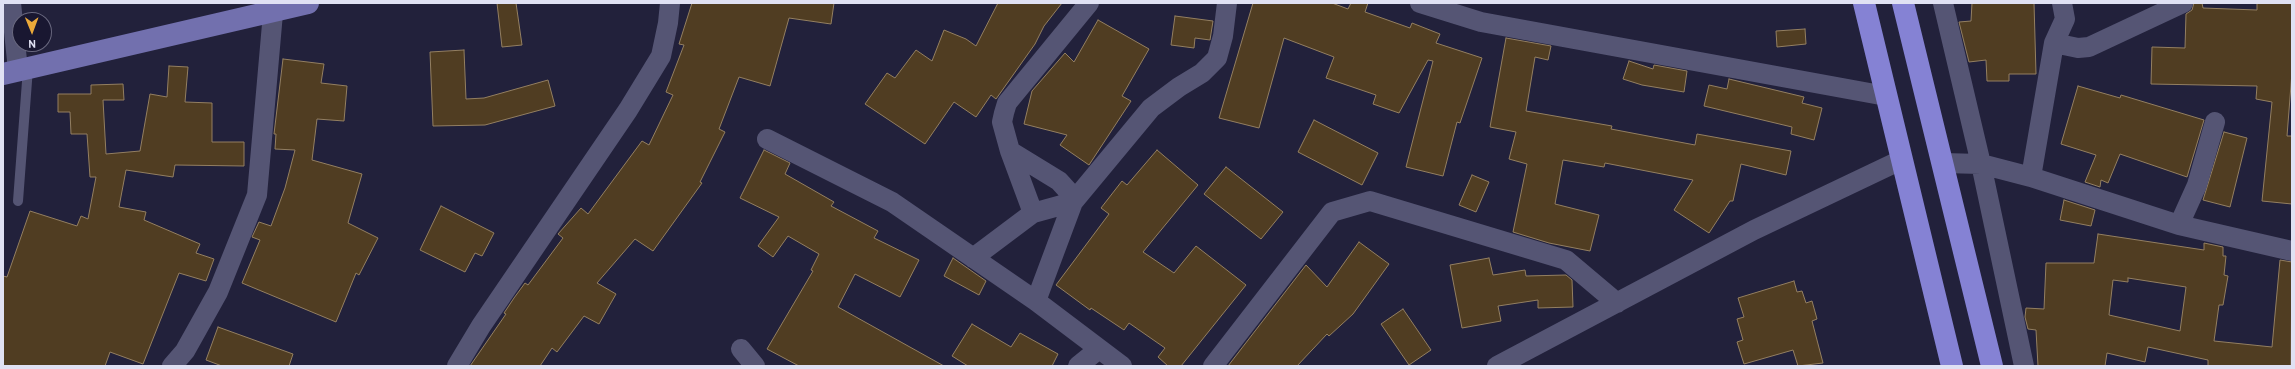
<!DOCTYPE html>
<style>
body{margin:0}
#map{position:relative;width:2295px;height:369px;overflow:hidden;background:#22213b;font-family:Overpass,sans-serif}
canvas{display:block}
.frame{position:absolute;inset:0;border:4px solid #e0e1f3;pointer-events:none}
.north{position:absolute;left:12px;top:12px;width:40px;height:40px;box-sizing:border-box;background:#191731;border:1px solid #69687f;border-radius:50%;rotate:179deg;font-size:11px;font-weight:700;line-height:16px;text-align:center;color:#e0e1f3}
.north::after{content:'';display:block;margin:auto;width:14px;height:18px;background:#eba939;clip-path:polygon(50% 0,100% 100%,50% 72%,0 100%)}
</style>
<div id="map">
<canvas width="2295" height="369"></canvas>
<div class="frame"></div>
<div class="north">N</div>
</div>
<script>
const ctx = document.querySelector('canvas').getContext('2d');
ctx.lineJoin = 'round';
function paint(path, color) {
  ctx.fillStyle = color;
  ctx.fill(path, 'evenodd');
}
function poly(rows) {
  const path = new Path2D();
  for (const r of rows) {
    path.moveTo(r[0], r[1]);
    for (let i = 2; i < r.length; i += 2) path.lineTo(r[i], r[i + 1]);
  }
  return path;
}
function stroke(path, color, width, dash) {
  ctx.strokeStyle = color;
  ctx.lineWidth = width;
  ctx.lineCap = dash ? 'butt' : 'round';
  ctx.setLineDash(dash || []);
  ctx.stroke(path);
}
const building = poly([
 [497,3,516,3,522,45,502,47,497,3],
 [692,3,834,3,831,24,789,18,770,86,739,77,719,129,725,132,700,182,702,183,653,251,635,239,597,283,616,294,599,324,584,316,557,352,552,348,540,366,470,366,506,314,504,313,514,298,525,283,528,285,563,238,558,234,581,208,588,214,642,141,649,145,673,95,666,92,684,45,679,44,692,3],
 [998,3,1062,3,1044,26,1035,44,996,99,991,95,976,117,954,102,925,144,865,104,887,73,895,78,916,50,932,61,944,30,966,39,976,46,998,3],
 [1253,3,1332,3,1348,9,1351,3,1368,3,1365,12,1410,28,1412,23,1440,34,1436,43,1482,58,1460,123,1457,122,1443,176,1406,167,1433,61,1428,60,1399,113,1373,104,1376,95,1326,78,1334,57,1284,38,1259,128,1219,118,1253,3],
 [1972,3,2034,3,2036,74,2009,74,2009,81,1987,81,1986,60,1969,62,1959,22,1971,21,1972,3],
 [2194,3,2202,3,2203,8,2257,10,2257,3,2292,3,2292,72,2287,136,2292,136,2292,204,2262,201,2272,102,2256,99,2257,86,2151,84,2152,47,2185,48,2186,14,2192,10,2194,3],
 [1175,16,1213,21,1210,40,1195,38,1194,48,1171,45,1175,16],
 [1098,20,1149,49,1122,96,1131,101,1089,165,1060,145,1067,135,1024,124,1032,91,1065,53,1074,62,1098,20],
 [1805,29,1806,44,1777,47,1776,31,1805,29],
 [1506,38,1551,46,1548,60,1535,57,1526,111,1612,126,1611,129,1695,145,1697,134,1791,151,1786,175,1741,164,1733,201,1730,201,1709,233,1674,210,1693,180,1605,163,1604,167,1563,160,1555,204,1599,215,1590,251,1549,243,1513,232,1527,164,1509,159,1516,132,1490,127,1506,38],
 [464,50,466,99,484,98,548,80,555,106,485,125,433,126,430,52,464,50],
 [283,59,324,64,321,83,347,86,344,121,317,119,312,160,362,174,348,223,378,238,359,275,356,273,336,322,242,283,260,240,252,237,259,222,271,226,285,188,295,150,275,149,276,134,274,134,283,59],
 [1629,61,1653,69,1654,65,1687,71,1684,92,1642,85,1623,79,1629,61],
 [169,66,188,67,185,102,212,103,212,142,244,142,244,166,175,165,173,177,126,170,119,207,146,212,144,220,200,244,196,253,214,259,206,281,179,273,143,364,110,352,105,366,3,366,3,276,7,277,30,211,77,226,81,216,88,219,96,177,90,177,87,134,71,134,70,112,58,112,58,94,91,94,91,85,123,84,124,100,103,100,106,154,140,151,150,94,167,97,169,66],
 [1729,79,1804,97,1802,103,1822,108,1814,140,1791,134,1792,127,1704,106,1709,85,1727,89,1729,79],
 [2078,86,2120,98,2121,95,2204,120,2187,177,2120,154,2108,183,2101,180,2100,187,2085,182,2096,155,2061,144,2078,86],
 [1314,120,1378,153,1362,185,1298,152,1314,120],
 [2224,132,2247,138,2230,207,2203,200,2224,132],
 [764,150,790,163,785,174,834,202,831,206,878,231,874,238,919,260,900,297,855,274,838,307,944,366,799,366,767,349,813,271,811,270,819,254,788,236,773,257,758,246,779,217,740,198,764,150],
 [1157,150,1198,185,1143,252,1174,273,1196,246,1246,285,1181,366,1168,366,1158,357,1165,348,1129,323,1124,330,1091,308,1090,310,1056,285,1109,214,1101,208,1122,181,1127,185,1157,150],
 [1226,167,1283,212,1261,239,1204,194,1226,167],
 [1472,175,1489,182,1476,212,1459,205,1472,175],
 [2064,200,2095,210,2091,226,2060,220,2064,200],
 [441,206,494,233,482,256,475,253,465,272,420,250,441,206],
 [2098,234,2204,250,2204,243,2223,247,2223,256,2226,256,2224,275,2228,276,2223,305,2219,305,2214,341,2272,347,2280,260,2292,262,2291,366,2208,366,2208,360,2148,347,2145,362,2107,353,2105,366,2038,366,2036,330,2028,329,2025,317,2026,308,2044,309,2046,263,2094,263,2098,234],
 [2128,278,2186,287,2180,331,2109,315,2113,280,2128,282,2128,278],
 [1359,242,1389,264,1353,314,1329,336,1327,334,1297,366,1228,366,1306,265,1327,287,1359,242],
 [953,258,986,281,979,295,944,276,953,258],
 [1489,258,1493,275,1525,270,1526,276,1566,275,1572,280,1573,307,1538,308,1538,300,1498,306,1501,321,1462,328,1450,265,1489,258],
 [1794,281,1797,292,1802,291,1806,303,1812,301,1817,319,1812,321,1823,363,1798,366,1793,350,1744,364,1737,342,1743,340,1737,319,1744,317,1738,298,1794,281],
 [1403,309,1431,350,1409,365,1381,324,1403,309],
 [972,324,1011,347,1020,333,1058,354,1052,366,968,366,952,356,972,324],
 [218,327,293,354,289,366,222,366,206,360,218,327]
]);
const lane = poly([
 [18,201,28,68]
]);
const street = poly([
 [11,3,18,70],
 [1420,3,1481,22,1886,96],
 [1943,3,1981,164,2024,366],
 [2054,43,2078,48,2089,47,2183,3],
 [767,139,892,202,1036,301,1122,366],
 [1943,163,1981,164,2031,177,2179,225,2292,251],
 [2031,177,2054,43,2065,19,2062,3],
 [1033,213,1010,151,1002,122,1004,113,1007,103,1089,3],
 [2179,225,2197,185,2215,122],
 [973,258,1033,213,1073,202,1069,192,1059,181,1010,151],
 [1036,301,1073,202,1151,108,1179,87,1202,73,1217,58,1223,36,1227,3],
 [741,349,755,366],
 [172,366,185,351,218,292,257,195,273,13],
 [457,366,481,326,628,110,661,56,668,23,670,3],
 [1078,366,1099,349],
 [1213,366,1332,212,1370,201,1566,260,1617,303],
 [1497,366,1754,230,1901,160]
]);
const primary = poly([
 [3,74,308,3]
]);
const highway = poly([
 [1864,3,1952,366],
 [1903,3,1992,366]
]);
paint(building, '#503d22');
stroke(building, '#937f61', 1);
stroke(lane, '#555574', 10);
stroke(street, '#555574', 20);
stroke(primary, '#7270ae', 22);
stroke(highway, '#8582d4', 22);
</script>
